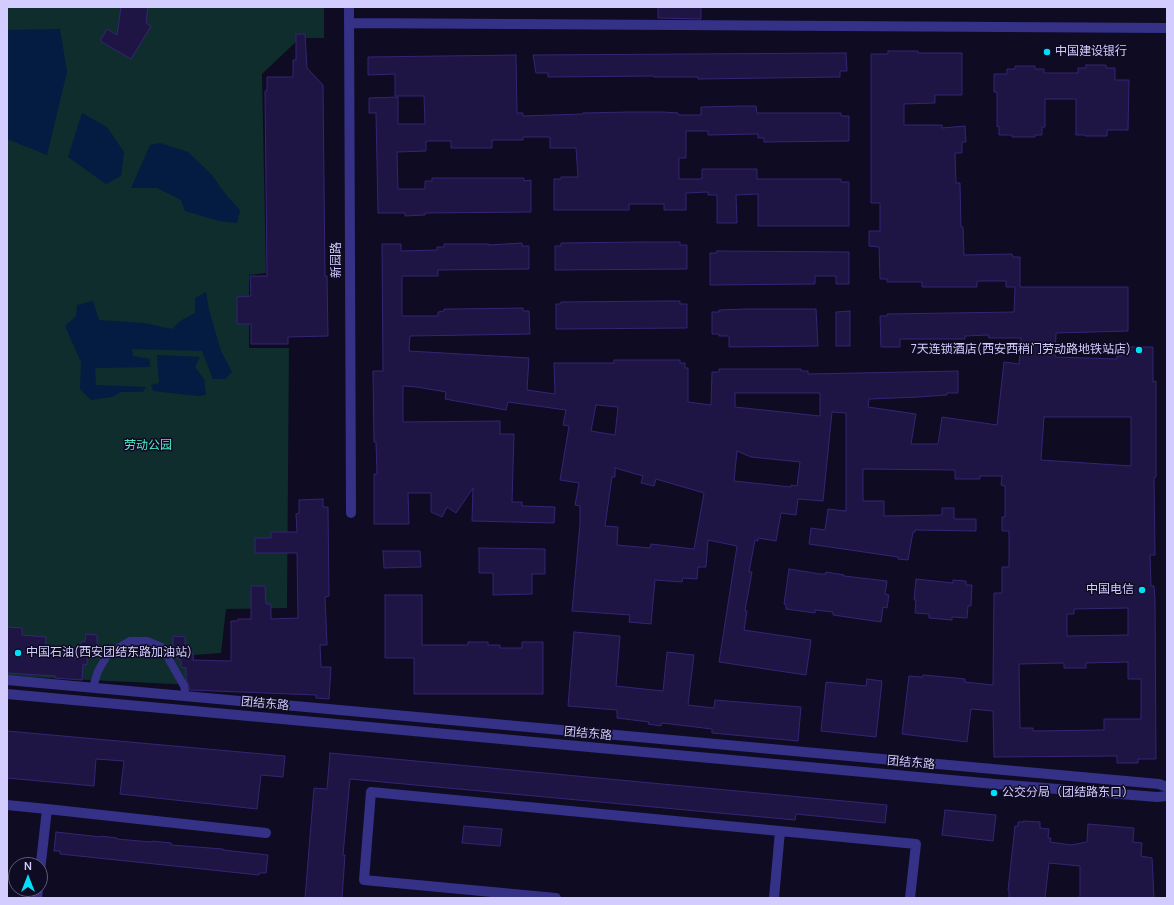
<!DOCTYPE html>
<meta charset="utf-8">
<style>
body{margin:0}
#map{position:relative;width:1174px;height:905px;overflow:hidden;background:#0f0b23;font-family:Manrope,sans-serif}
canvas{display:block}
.frame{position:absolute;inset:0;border:8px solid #d3cdff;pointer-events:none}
.north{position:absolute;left:8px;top:857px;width:40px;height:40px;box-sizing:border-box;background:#0f0b23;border:1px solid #5d597b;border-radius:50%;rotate:0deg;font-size:11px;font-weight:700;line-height:16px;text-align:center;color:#d3cdff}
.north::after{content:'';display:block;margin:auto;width:14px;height:18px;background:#00dff8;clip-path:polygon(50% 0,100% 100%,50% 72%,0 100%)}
</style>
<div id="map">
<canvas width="1174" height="905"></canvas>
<div class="frame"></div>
<div class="north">N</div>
</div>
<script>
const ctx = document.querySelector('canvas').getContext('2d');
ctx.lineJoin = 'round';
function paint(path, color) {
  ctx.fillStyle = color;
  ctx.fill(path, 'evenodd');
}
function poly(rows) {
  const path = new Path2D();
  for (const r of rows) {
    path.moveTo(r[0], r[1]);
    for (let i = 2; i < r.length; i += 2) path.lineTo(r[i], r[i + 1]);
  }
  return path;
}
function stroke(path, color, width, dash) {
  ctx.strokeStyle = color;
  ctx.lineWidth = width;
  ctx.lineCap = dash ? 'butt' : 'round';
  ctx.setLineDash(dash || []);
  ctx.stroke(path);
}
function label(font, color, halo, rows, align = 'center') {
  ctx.font = font + ' Manrope,"Noto Sans SC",sans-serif';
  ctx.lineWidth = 3;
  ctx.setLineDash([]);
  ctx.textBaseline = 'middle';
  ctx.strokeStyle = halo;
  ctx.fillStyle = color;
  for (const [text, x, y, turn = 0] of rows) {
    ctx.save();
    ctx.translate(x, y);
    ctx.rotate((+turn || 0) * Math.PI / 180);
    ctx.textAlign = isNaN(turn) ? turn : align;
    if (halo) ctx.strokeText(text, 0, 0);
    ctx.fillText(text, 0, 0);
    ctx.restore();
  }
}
const green = poly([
 [7,7,324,7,324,38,300,38,262,74,266,273,249,275,249,348,289,348,287,608,226,609,221,653,194,655,194,685,7,676]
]);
const water = poly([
 [60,29,67,72,47,155,7,139,7,30],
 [82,113,107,127,124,152,121,176,106,184,68,157],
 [160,143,188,152,211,174,227,196,240,210,237,223,219,221,185,211,181,200,157,188,131,188,150,145],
 [206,292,209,310,221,351,232,372,225,379,213,379,202,351,132,349,133,356,150,359,150,367,95,368,96,385,146,387,143,392,121,392,112,397,91,400,80,389,81,362,65,326,76,316,77,305,93,301,99,320,144,323,172,329,180,321,195,313,195,298],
 [157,355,200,357,195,367,204,379,206,395,199,396,153,391,151,385,159,383]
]);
const building = poly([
 [121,7,148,7,146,23,151,26,131,59,100,41,107,29,117,35,121,7],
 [658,7,701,7,701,19,658,18,658,7],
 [296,34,305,34,307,68,323,85,325,276,327,276,328,336,288,337,288,344,251,344,251,324,237,324,237,297,251,296,250,276,267,276,265,91,267,91,267,77,293,77,293,60,296,60,296,34],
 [888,51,918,51,918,53,962,53,962,95,935,95,935,103,904,104,904,125,942,125,942,128,965,126,966,142,962,142,962,153,955,153,956,183,960,183,961,227,963,227,964,255,1012,254,1013,257,1020,257,1020,287,1128,287,1128,331,1056,333,1055,357,1117,359,1117,356,1122,356,1122,347,1153,347,1153,382,1156,381,1156,477,1154,477,1155,555,1150,555,1151,586,1154,586,1155,599,1156,759,1138,759,1138,763,1117,763,1117,756,994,757,993,711,971,709,967,742,902,734,909,676,922,677,923,675,945,677,965,679,965,682,993,685,994,593,1002,593,1002,567,1009,567,1009,531,1002,531,1002,517,1005,517,1005,486,1001,485,1002,476,980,476,980,479,955,479,955,470,863,469,863,501,884,501,884,516,942,515,942,508,954,508,954,519,976,519,976,531,915,530,915,532,913,532,908,560,898,559,898,557,809,544,811,528,825,530,828,509,846,511,846,413,832,412,823,501,798,499,796,515,781,513,776,541,758,538,758,541,755,540,749,572,752,572,745,611,747,611,744,630,811,640,806,675,719,662,737,546,708,540,706,567,698,567,697,579,683,578,682,582,655,580,651,624,629,622,630,615,572,611,580,524,580,506,575,505,579,483,560,480,569,426,563,425,566,410,508,402,506,410,445,399,446,392,417,387,403,386,403,422,500,421,500,434,514,434,512,502,522,502,522,506,555,507,554,523,472,521,473,488,456,513,447,507,442,517,431,512,431,493,408,493,409,524,374,524,374,474,377,474,376,442,374,442,373,371,383,371,382,244,401,244,401,251,437,250,437,247,444,247,444,244,489,244,489,245,522,243,522,246,529,246,529,269,438,270,438,276,402,276,402,316,438,316,438,312,444,311,444,309,455,309,523,308,523,311,529,311,530,334,410,336,409,351,529,358,527,390,555,394,554,363,614,363,614,360,680,360,680,363,685,363,685,368,688,368,688,402,711,405,712,372,719,372,719,369,801,369,801,371,808,371,808,374,958,371,958,393,947,393,947,395,918,397,869,399,868,407,916,414,911,444,938,444,942,417,997,425,1004,362,1019,364,1021,338,989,338,988,335,965,336,965,339,900,339,900,347,881,347,880,316,887,316,887,314,1014,312,1015,287,1006,287,1006,281,977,281,977,287,922,287,922,282,887,282,887,279,880,279,879,247,869,246,869,231,880,231,880,203,871,203,871,54,888,54,888,51],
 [735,393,820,393,820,416,735,407,735,393],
 [596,405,618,407,615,435,591,431,596,405],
 [1044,417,1131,417,1131,466,1041,460,1044,417],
 [737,451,751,457,800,462,797,486,791,485,791,487,734,481,737,451],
 [615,468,643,476,641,483,654,486,656,479,704,493,694,549,651,544,650,548,617,545,618,527,605,526,612,477,615,477,615,468],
 [1128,608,1128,635,1067,636,1067,614,1074,614,1074,609,1128,608],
 [1128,662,1128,679,1141,679,1141,719,1104,719,1104,730,1033,731,1033,728,1020,728,1019,664,1064,663,1064,668,1086,668,1086,663,1128,662],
 [846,53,847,71,840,71,840,77,698,79,698,77,654,77,654,76,548,77,548,73,536,73,533,55,846,53],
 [516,55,517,113,523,113,523,116,583,114,583,113,628,112,663,112,678,113,678,115,701,115,701,107,740,106,756,106,757,113,841,113,841,116,849,116,849,141,764,142,764,138,758,138,758,134,708,135,708,131,686,131,686,158,679,158,679,179,702,179,702,169,757,169,757,179,841,179,841,182,849,182,849,226,758,226,758,194,736,195,737,223,717,223,717,195,708,195,708,192,686,193,686,210,664,210,664,204,629,204,629,210,554,210,554,179,561,179,561,177,578,177,576,148,550,148,550,137,523,137,523,140,492,140,492,148,451,148,451,141,426,141,426,151,397,152,398,189,425,189,425,181,432,181,432,178,524,178,524,181,531,180,531,212,425,213,425,215,405,216,405,213,378,213,376,113,369,113,369,98,398,97,398,124,425,124,424,96,395,96,395,74,368,75,368,57,516,55],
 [1086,65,1106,65,1106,68,1115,68,1115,80,1129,80,1128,130,1107,130,1107,136,1085,136,1085,135,1076,135,1076,99,1045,99,1045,127,1042,127,1042,135,1035,135,1035,137,1012,137,1012,135,999,135,999,126,997,127,997,92,994,92,994,74,1007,74,1007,69,1015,69,1015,66,1035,66,1035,69,1044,69,1044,73,1078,73,1078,68,1086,68,1086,65],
 [640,242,680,242,680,245,687,245,687,269,555,270,555,246,561,246,561,243,640,242],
 [717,251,849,252,849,284,836,284,836,276,815,276,815,284,710,285,710,253,717,253,717,251],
 [665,301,680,301,680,304,687,304,687,328,556,329,556,304,561,304,561,302,665,301],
 [746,309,816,309,818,346,729,347,729,336,719,336,719,334,712,334,712,312,719,312,719,310,746,309],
 [850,311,850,346,836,346,836,312,850,311],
 [323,499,323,507,328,507,329,596,325,597,327,645,320,645,321,667,331,667,329,699,316,698,316,695,190,690,186,678,186,668,181,667,181,660,177,659,177,652,173,652,173,636,185,637,185,644,189,644,189,653,193,653,193,660,231,661,231,621,238,621,238,619,251,619,251,586,265,586,266,604,271,604,271,619,298,618,297,553,255,553,255,538,271,538,271,532,297,532,296,514,299,513,299,500,323,499],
 [479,548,545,549,545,574,532,574,532,594,493,595,493,573,479,573,479,548],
 [383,551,420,551,421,567,384,568,383,551],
 [789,569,820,574,826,574,826,572,844,575,844,576,887,581,885,594,889,595,887,608,883,607,881,622,833,615,833,612,815,610,815,613,786,609,786,605,784,604,789,569],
 [916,579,953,583,953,580,966,581,966,585,972,585,971,606,968,606,967,618,952,617,952,620,929,618,929,614,915,613,916,600,914,600,916,579],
 [385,595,422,595,422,645,468,645,468,642,488,642,488,645,500,645,500,648,522,648,522,642,543,642,543,694,414,694,414,658,385,658,385,595],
 [7,627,22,628,22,635,46,637,45,656,76,658,76,649,81,649,81,641,85,642,86,634,97,635,97,650,93,650,92,658,87,657,87,665,83,664,82,680,55,678,55,676,7,673,7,627],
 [574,632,620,636,616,686,663,691,667,652,694,655,688,705,714,708,715,700,801,707,798,741,712,733,712,729,662,723,661,726,648,724,649,722,617,718,617,710,568,706,574,632],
 [867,679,882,681,876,737,821,731,826,682,866,686,867,679],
 [7,731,285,756,283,777,261,775,257,809,120,794,124,761,96,759,94,786,7,778,7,731],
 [330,753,887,805,885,823,796,814,795,820,350,779,343,855,345,855,342,898,305,898,314,788,327,789,330,753],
 [945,810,996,815,993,841,942,835,945,810],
 [1024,821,1040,822,1040,828,1049,829,1048,838,1051,838,1050,842,1071,845,1087,842,1088,824,1134,828,1133,842,1142,843,1141,856,1152,858,1154,898,1080,898,1080,866,1049,863,1045,898,1009,898,1009,890,1008,890,1015,826,1018,826,1018,822,1024,822,1024,821],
 [464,826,502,829,500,846,462,843,464,826],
 [56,832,101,837,101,836,117,838,117,839,151,842,152,841,171,843,171,845,223,849,223,850,268,855,266,873,259,873,259,875,60,854,60,851,54,851,56,832]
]);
const service = poly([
 [93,687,98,671,108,654,130,641,147,641,162,647,184,686,186,696]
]);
const minor = poly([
 [7,805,47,809,40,871],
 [47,809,266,833],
 [37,898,38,889],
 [556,898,364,880,371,792,916,844,910,898],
 [774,898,780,831]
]);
const tertiary = poly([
 [349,7,351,513],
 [349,23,1167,28],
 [7,680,1159,784,1167,787],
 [7,694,995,784,1157,797,1167,796]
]);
const markers = [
 [1047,52,4,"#00dff8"],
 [1139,350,4,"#00dff8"],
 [1142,590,4,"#00dff8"],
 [18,653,4,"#00dff8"],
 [994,793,4,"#00dff8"]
];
const poiNames = [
 ["中国建设银行",1055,52],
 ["7天连锁酒店(西安西稍门劳动路地铁站店)",1131,350,"right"],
 ["中国电信",1134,590,"right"],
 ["中国石油(西安团结东路加油站)",26,653],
 ["公交分局（团结路东口）",1002,793]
];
const streetNames = [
 ["新园路",337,260,-90],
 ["团结东路",265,704,5],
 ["团结东路",588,734,5],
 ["团结东路",911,763,5]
];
const parkNames = [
 ["劳动公园",148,446]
];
paint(green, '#0e2d2c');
paint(water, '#041b42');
paint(building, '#1f1545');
stroke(building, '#352574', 1);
stroke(service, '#353187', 8);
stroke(minor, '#353187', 10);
stroke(tertiary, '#353187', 10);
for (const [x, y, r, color] of markers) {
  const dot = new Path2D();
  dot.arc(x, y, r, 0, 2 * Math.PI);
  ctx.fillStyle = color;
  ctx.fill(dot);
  stroke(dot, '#0f0b23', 1.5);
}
label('12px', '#d3cdff', '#0f0b23', poiNames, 'left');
label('12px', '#d3cdff', '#0f0b23', streetNames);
label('12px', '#4debc4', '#0f0b23', parkNames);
</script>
